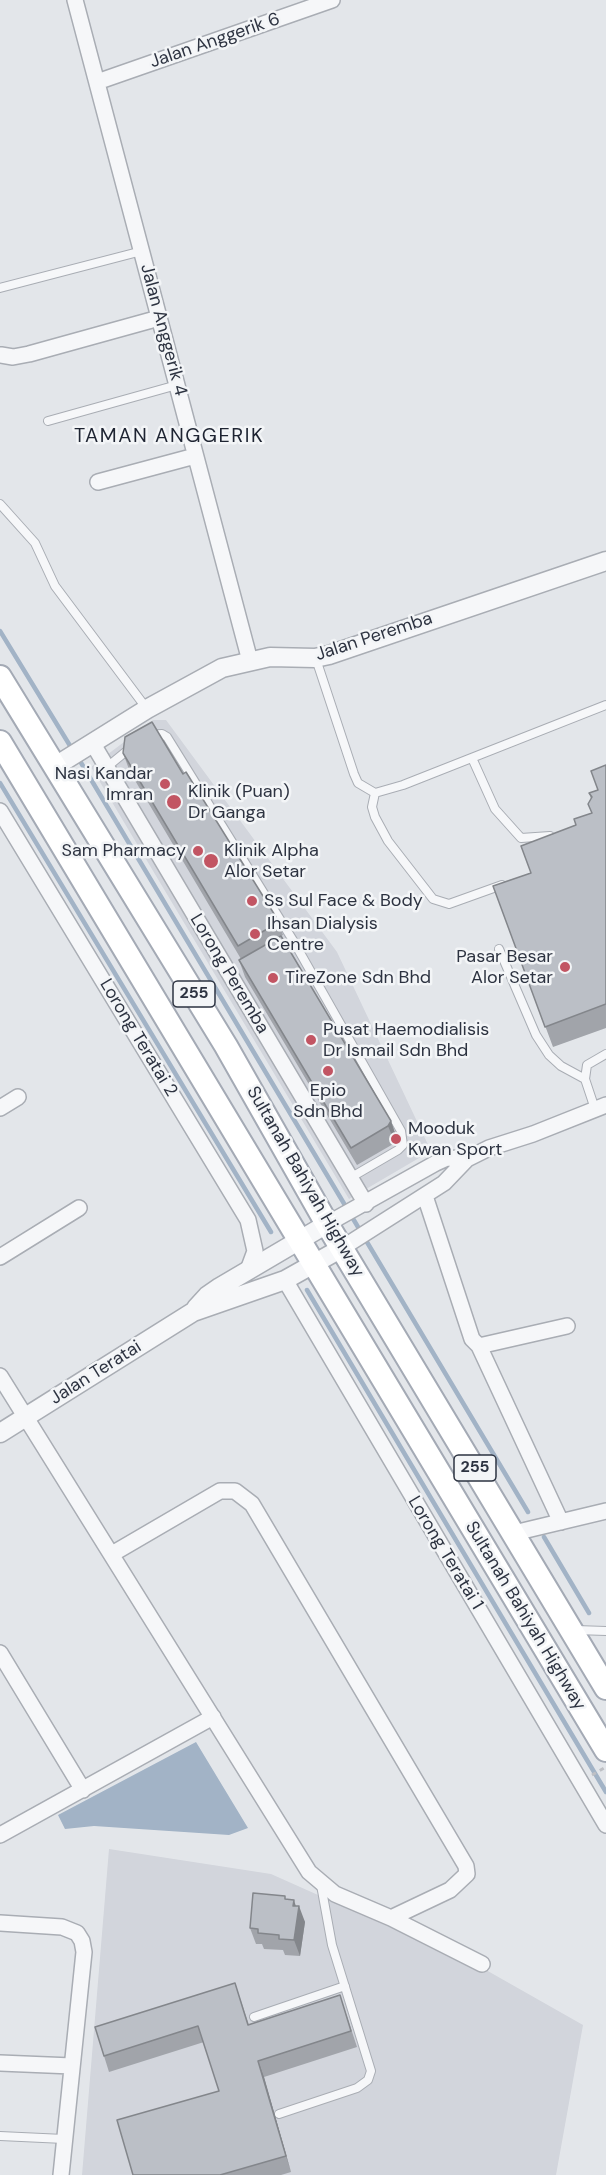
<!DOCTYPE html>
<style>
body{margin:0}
canvas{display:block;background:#e3e6ea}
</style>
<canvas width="606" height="2175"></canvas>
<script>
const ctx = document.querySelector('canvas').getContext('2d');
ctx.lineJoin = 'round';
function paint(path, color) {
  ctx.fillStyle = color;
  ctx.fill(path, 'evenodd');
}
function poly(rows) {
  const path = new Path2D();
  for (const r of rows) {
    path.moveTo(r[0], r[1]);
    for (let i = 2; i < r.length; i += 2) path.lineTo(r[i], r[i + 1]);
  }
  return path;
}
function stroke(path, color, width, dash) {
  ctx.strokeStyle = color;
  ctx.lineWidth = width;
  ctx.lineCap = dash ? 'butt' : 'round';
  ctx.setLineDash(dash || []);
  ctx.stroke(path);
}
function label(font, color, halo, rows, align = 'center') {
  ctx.font = font + ' "DM Sans",sans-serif';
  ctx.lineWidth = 5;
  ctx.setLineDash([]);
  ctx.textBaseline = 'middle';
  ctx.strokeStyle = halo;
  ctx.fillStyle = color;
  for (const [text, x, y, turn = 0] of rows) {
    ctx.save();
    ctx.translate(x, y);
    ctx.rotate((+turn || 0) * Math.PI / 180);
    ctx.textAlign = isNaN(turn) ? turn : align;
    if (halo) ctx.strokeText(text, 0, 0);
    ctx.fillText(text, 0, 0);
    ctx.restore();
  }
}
const built = poly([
 [153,720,166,720,337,952,431,1151,349,1199,91,767],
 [109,1849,271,1874,486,1970,583,2025,556,2175,82,2175]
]);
const water = poly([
 [196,1742,248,1828,229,1835,94,1826,65,1829,58,1815]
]);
const stream = poly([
 [0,631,72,749],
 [77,756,528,1512],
 [0,783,271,1232],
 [307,1290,606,1792],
 [544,1537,589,1613]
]);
const path = poly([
 [592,1775,604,1768]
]);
const service = poly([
 [0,288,142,251],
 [48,421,177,385],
 [0,504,35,543,55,586,147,709],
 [316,659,354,774,358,783,375,793,403,785,606,705],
 [148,735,162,734,167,737,294,942,401,1131,403,1145,398,1150,350,1178],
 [472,758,495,809,521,838,550,836],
 [107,767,129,749],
 [375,793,372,807,375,817,388,841,433,899,449,904,502,885],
 [499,949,536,1035,549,1055,561,1066,585,1079],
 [595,1109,585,1079,587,1065,606,1054],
 [576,1630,606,1631],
 [254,2017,345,1986],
 [279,2114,357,2088,368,2080,371,2071,332,1945,321,1885],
 [0,2136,64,2139]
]);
const minor = poly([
 [75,0,250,661],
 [97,82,332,0],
 [1,355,13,357,29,354,159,318],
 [98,482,195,456],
 [93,744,366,1204],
 [0,811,248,1220,255,1251,248,1270],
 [0,1108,18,1097],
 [425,1196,472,1339,479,1346,567,1326],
 [327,1224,436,1163,447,1158,467,1159],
 [342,1248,444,1183,467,1159,489,1148,533,1134,606,1105],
 [0,1257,79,1208],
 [285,1280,606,1825],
 [479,1346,561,1522],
 [0,1376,309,1872,335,1894,391,1918,482,1964],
 [514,1533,606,1511],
 [112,1554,220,1491,235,1491,252,1504,466,1866,467,1874,450,1890,391,1918],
 [0,1653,83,1790],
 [0,1835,213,1717],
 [0,1923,62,1927,77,1933,82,1941,84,1952,61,2175],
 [0,2063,72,2066]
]);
const tertiary = poly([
 [54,767,147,709,222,668,270,657,315,658,329,655,606,561],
 [196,1308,207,1296,220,1287,327,1224],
 [0,1433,193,1312,285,1280,342,1248]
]);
const primary = poly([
 [0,677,226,1046,327,1224,606,1688],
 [0,742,606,1750]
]);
const wall = poly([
 [123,753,183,774,276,917,283,935,281,936,391,1121,397,1139,395,1143,357,1165,245,977,239,960,241,959,130,772],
 [606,765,606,1028,553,1047,493,886,531,873,576,825,591,813,591,799,589,793,598,790],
 [296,1906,305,1922,300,1956,285,1955,283,1950,264,1949,262,1944,256,1944,250,1928],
 [235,1983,249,2025,340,1995,357,2047,264,2077,291,2172,281,2175,133,2175,219,2091,204,2042,109,2072,104,2056]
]);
const shadedWall = poly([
 [391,1121,397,1139,395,1143,388,1126],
 [294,1900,298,1913,299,1906,305,1922,300,1956,294,1940],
 [258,2061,264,2077,291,2172,286,2156]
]);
const building = poly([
 [152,722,183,774,186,772,276,917,271,920,274,925,238,946,123,753,125,737,152,722],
 [606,765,606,1004,545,1027,493,886,531,873,521,846,576,825,574,819,592,813,588,804,592,797,589,793,598,790,591,771,606,765],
 [281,936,391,1121,388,1126,351,1148,239,960,281,936],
 [253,1893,285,1896,285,1899,294,1900,293,1906,299,1906,294,1940,279,1939,279,1935,258,1933,258,1929,250,1928,253,1893],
 [235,1983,248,2025,340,1995,351,2031,258,2061,286,2156,220,2175,133,2175,117,2120,219,2091,198,2026,104,2056,95,2027,235,1983]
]);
const markers = [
 [165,784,6,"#c25563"],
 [174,802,8,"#c25563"],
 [198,851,6,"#c25563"],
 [211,861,8,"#c25563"],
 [252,901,6,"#c25563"],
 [255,934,6,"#c25563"],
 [565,967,6,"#c25563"],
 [273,978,6,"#c25563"],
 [311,1040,6,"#c25563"],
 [328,1071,6,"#c25563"],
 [396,1139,6,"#c25563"]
];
const shields = [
 [194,994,42],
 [475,1468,42]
];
const shieldNames = [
 ["255",194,994],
 ["255",475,1468]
];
const streetNames = [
 ["Jalan Anggerik 6",215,41,-19],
 ["Jalan Anggerik 4",163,330,75],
 ["Jalan Peremba",374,637,-18],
 ["Lorong Peremba",229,974,59],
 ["Lorong Teratai 2",138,1038,59],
 ["Sultanah Bahiyah Highway",305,1182,60],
 ["Jalan Teratai",96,1373,-32],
 ["Lorong Teratai 1",445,1553,59],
 ["Sultanah Bahiyah Highway",525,1616,59]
];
const poiNames = [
 ["Nasi Kandar",153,774,"right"],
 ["Imran",153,795,"right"],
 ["Klinik (Puan)",188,792],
 ["Dr Ganga",188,813],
 ["Sam Pharmacy",186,851,"right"],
 ["Klinik Alpha",224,851],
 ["Alor Setar",224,872],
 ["Ss Sul Face & Body",264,901],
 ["Ihsan Dialysis",267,924],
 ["Centre",267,945],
 ["Pasar Besar",553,957,"right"],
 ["Alor Setar",553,978,"right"],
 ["TireZone Sdn Bhd",285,978],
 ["Pusat Haemodialisis",323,1030],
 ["Dr Ismail Sdn Bhd",323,1051],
 ["Epio",328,1091,"center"],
 ["Sdn Bhd",328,1112,"center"],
 ["Mooduk",408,1129],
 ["Kwan Sport",408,1150]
];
const neighbourhoodNames = [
 ["TAMAN ANGGERIK",169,437]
];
paint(built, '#d2d5dc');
paint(water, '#a2b3c6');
stroke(stream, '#a2b3c6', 4.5);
stroke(service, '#a9adb4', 10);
stroke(minor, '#a9adb4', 18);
stroke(tertiary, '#a9adb4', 21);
stroke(primary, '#a4aab5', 26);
stroke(path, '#bec0c5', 3, [4.5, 4.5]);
stroke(service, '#f6f7f9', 8);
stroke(minor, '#f6f7f9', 15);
stroke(tertiary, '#f6f7f9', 18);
stroke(primary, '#fff', 22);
paint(wall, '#a1a4aa');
paint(shadedWall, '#83868b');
paint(building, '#bbbfc6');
stroke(building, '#83868b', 1.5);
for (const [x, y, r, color] of markers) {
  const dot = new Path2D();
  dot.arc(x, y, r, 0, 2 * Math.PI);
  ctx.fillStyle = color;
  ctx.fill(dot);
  stroke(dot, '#f3f5f7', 2);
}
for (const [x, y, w] of shields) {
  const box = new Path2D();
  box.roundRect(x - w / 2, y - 13, w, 26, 4.5);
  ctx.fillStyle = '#f3f5f7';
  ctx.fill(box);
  stroke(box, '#2d3341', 1.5);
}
label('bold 16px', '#2d3341', null, shieldNames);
label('18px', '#2d3341', '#f3f5f7', streetNames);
label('18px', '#2d3341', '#f3f5f7', poiNames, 'left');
ctx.letterSpacing = '1.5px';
label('20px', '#1e2432', '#f3f5f7', neighbourhoodNames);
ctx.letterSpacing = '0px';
</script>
